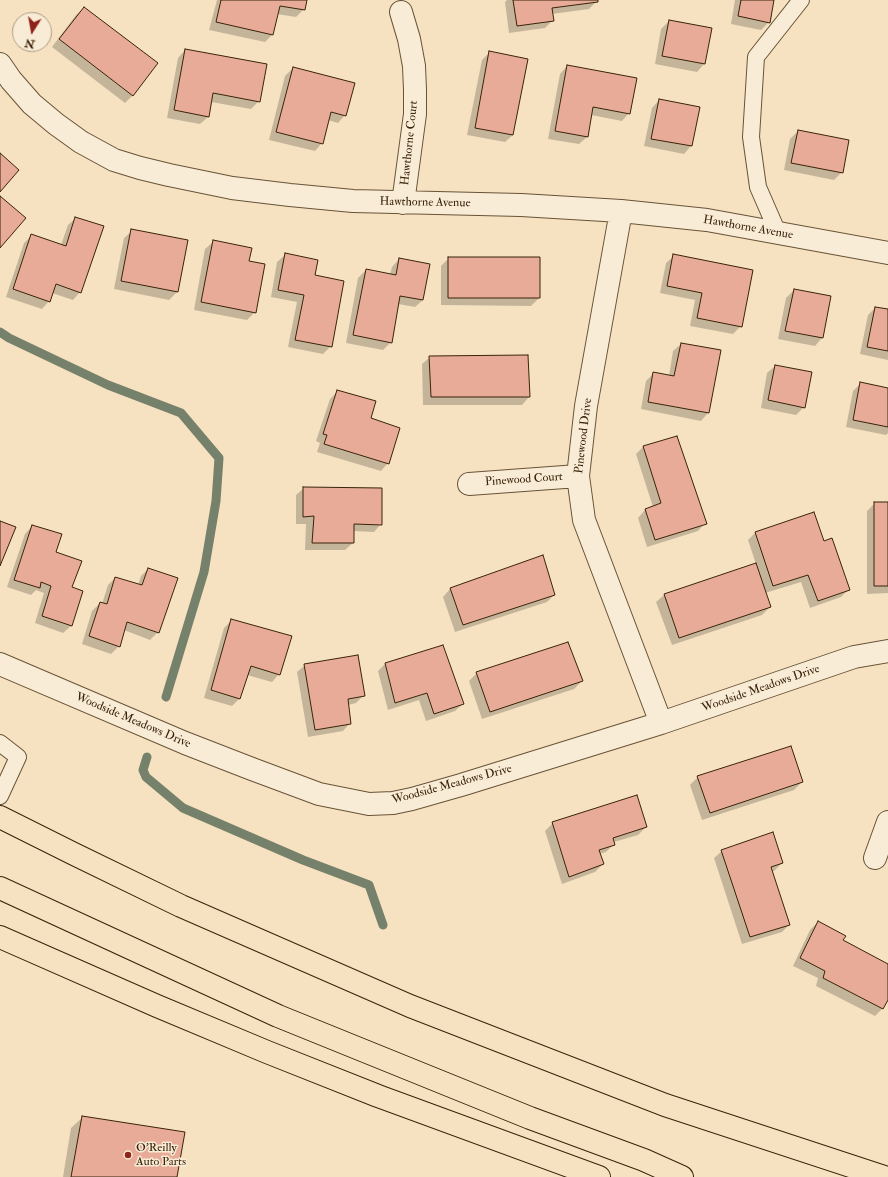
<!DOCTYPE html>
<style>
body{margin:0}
#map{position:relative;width:888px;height:1177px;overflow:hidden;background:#f6e2c1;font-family:"IM FELL Double Pica",serif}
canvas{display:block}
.north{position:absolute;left:12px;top:12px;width:40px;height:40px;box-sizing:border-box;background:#f9ecd7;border:1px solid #ac9c85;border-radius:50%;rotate:191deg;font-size:11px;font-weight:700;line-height:16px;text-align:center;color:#392309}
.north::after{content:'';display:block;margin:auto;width:14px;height:18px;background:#8f2418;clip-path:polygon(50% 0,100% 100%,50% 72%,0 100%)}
</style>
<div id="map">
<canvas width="888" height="1177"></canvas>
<div class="north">N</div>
</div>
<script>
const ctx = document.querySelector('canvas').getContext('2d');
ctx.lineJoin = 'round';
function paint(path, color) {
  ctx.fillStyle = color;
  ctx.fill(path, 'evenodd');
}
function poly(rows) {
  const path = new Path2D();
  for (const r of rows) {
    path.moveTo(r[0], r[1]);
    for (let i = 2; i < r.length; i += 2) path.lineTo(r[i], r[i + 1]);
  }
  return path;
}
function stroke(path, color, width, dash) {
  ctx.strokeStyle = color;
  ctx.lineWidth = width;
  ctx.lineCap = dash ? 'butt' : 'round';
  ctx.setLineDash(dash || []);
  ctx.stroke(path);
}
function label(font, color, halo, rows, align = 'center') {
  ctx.font = font + ' "IM FELL Double Pica",serif';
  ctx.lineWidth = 3;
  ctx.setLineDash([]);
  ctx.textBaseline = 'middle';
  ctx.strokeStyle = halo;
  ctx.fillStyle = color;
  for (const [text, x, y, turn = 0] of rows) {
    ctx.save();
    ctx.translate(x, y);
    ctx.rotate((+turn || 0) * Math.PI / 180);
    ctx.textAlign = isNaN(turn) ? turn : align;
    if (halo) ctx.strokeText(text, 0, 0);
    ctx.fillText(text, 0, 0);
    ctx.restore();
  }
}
const shadow = poly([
 [217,0,306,0,304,9,296,17,277,14,272,35,265,42,209,30],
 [507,0,597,0,597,1,589,9,552,14,553,20,545,28,509,33,505,2],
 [735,0,773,0,769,22,761,30,731,24],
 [84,8,133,95,125,103,52,47,76,15],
 [669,21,704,64,697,72,655,64,661,29],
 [185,50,259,101,251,109,211,102,208,117,200,124,167,118,178,58],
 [490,52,513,135,505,142,467,135,482,60],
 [567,66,629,113,622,121,591,115,587,137,579,144,548,139,560,74],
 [293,68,345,115,338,123,328,120,322,143,315,151,269,140,285,76],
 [659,100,699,108,691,146,684,154,644,146,652,108],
 [798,131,842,172,834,180,784,170,790,139],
 [76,218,80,292,73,300,52,293,49,301,42,309,6,297,24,243,32,235,61,245,68,225],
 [132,231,187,241,177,292,169,300,114,289,124,238],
 [213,242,248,261,255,312,247,320,194,310,205,249],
 [285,255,331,346,323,354,288,347,297,302,271,297,277,262],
 [674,256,741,326,733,334,690,326,695,300,660,293,666,263],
 [449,258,539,298,531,306,441,305,441,266],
 [399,259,423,300,415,307,398,304,391,342,383,350,346,343,358,278,366,270,390,275,392,267],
 [794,290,830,297,822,338,815,346,778,339,786,298],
 [875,308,888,310,888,360,860,354,868,315],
 [681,344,720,351,708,413,701,421,641,409,646,381,654,373,669,376,673,351],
 [527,356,529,397,522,405,423,405,422,364,430,357],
 [775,366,804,407,796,415,761,408,767,373],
 [861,383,888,389,888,433,886,435,846,427,853,391],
 [338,391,370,419,388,463,381,471,317,452,320,443,316,441,330,399],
 [643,447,705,523,698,531,647,547,638,518,645,510,653,507,636,454],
 [304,488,381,524,374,532,353,531,353,543,345,550,305,550,306,524,296,524,296,495],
 [875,503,888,503,888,593,867,594,867,511],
 [32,526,54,553,71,588,82,592,71,626,63,633,35,623,44,593,36,590,31,595,7,587,25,534],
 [756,532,824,542,848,590,841,597,810,608,801,582,765,593,770,607,762,615,672,645,656,602,664,595,756,564,748,540],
 [542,556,554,595,547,602,455,632,443,597,450,589],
 [148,569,158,632,150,640,124,630,119,646,111,654,82,644,92,611,100,603,102,604,108,585,115,578,138,585,141,576],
 [232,620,279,674,272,682,247,675,240,698,232,706,204,698,224,628],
 [385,664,463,704,455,711,426,721,419,700,388,710,378,671],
 [305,665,364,695,356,703,348,705,350,723,343,731,308,737,297,672],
 [477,673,582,681,574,689,482,719,469,681],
 [698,777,802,782,794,790,702,820,690,785],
 [553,823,646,827,638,835,614,842,614,844,606,852,599,854,603,864,595,872,562,884,545,831],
 [722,851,782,863,774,871,771,872,789,925,782,932,742,944,714,858],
 [818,922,842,941,888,965,888,998,882,1009,875,1016,816,986,818,978,793,966,810,930],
 [83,1117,176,1177,63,1177,71,1128]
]);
const stream = poly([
 [0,332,9,338,108,385,181,413,219,458,216,501,204,572,166,697],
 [147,757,143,770,146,777,183,808,303,860,369,885,383,925]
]);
const building = poly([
 [221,0,307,0,305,10,280,6,273,35,216,22,221,0],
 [513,0,598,0,598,2,552,8,554,21,517,26,513,0],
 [741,0,774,0,770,23,738,16,741,0],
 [84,7,158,63,133,96,59,39,84,7],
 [669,20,712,28,705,64,662,56,669,20],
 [185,49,267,64,260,102,213,93,209,117,174,110,185,49],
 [489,51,528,59,513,135,475,128,489,51],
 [567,65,637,78,630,114,593,107,588,137,555,131,567,65],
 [293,67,355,83,346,116,331,112,323,144,276,132,293,67],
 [659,99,700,107,692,146,651,139,659,99],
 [798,130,849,140,843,173,791,163,798,130],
 [0,153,19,170,0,192,0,153],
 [0,196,26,218,0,248,0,196],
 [75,217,104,226,81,293,56,284,50,302,13,289,31,234,66,246,75,217],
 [131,229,188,240,178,292,121,281,131,229],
 [213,240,252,248,249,261,265,264,256,313,201,302,213,240],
 [285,253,318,260,315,275,344,281,332,347,295,340,304,295,278,290,285,253],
 [673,254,753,270,742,327,697,318,702,293,667,286,673,254],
 [448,257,540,257,540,298,448,298,448,257],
 [399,258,430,264,423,300,400,296,392,343,353,335,366,269,396,275,399,258],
 [794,289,831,296,823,338,785,331,794,289],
 [875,307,888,309,888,351,867,347,875,307],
 [681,343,721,350,709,413,648,402,653,372,674,376,681,343],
 [528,355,530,397,431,397,429,356,528,355],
 [775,365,812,372,805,408,768,400,775,365],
 [860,382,888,388,888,427,853,420,860,382],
 [337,390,376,401,371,418,400,428,389,464,324,444,327,435,323,434,337,390],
 [677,436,707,524,655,540,645,509,661,503,643,446,677,436],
 [303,487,382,488,382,525,354,524,354,543,312,543,314,516,303,517,303,487],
 [874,502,888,502,888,586,874,586,874,502],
 [814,512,824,541,832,538,850,590,818,601,808,575,773,586,755,532,814,512],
 [0,521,16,527,0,566,0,521],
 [32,525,62,534,56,552,82,561,72,587,83,591,72,626,42,616,51,586,41,582,40,588,14,580,32,525],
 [543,555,555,595,463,625,450,588,543,555],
 [756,563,771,607,679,638,664,594,756,563],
 [148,568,178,578,159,633,127,622,120,647,89,636,100,602,107,604,115,577,142,585,148,568],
 [231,619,292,636,280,675,251,666,240,699,211,690,231,619],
 [568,642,583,681,490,712,476,672,568,642],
 [443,645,464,704,434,714,427,693,395,703,385,663,443,645],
 [358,655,365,696,348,699,351,724,315,730,304,664,358,655],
 [791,746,803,782,710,813,697,776,791,746],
 [637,795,647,827,613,838,615,845,599,850,604,864,569,877,552,822,637,795],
 [773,832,783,863,771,867,790,925,750,937,721,850,773,832],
 [818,921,846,936,843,940,888,964,888,1000,883,1009,823,978,825,971,800,958,818,921],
 [82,1116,185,1132,177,1177,71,1177,82,1116]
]);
const service = poly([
 [778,233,758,187,751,137,756,57,801,0],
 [0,743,18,757,0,796]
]);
const minor = poly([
 [401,12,409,39,414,66,415,90,415,114,403,203],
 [0,64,11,80,32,104,56,124,81,142,114,160,140,168,169,175,232,188,290,195,353,201,521,205,621,211,707,220,888,253],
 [621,211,586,406,578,476,584,520,661,723],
 [469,484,578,476],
 [0,664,185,743,252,769,319,794,369,804,393,803,412,799,461,785,661,723,854,657,888,651],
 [875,858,888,822]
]);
const motorway = poly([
 [0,817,74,854,181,906,410,1006,665,1105,884,1177],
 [0,888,278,1016,530,1118,644,1160,682,1177],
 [0,937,157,1006,267,1052,378,1096,599,1177]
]);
const markers = [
 [128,1155,4,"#8f2418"]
];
const streetNames = [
 ["Hawthorne Court",410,143,-84],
 ["Hawthorne Avenue",425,203,1],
 ["Hawthorne Avenue",748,228,10],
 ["Pinewood Drive",584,436,-83],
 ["Pinewood Court",524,480,-4],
 ["Woodside Meadows Drive",761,689,-19],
 ["Woodside Meadows Drive",133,721,23],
 ["Woodside Meadows Drive",452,785,-15]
];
const poiNames = [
 ["O'Reilly",136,1148],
 ["Auto Parts",136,1162]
];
paint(shadow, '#0003');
stroke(stream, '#76816b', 9);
paint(building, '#e7ab98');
stroke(building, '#392309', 1);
stroke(service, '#685337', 18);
stroke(minor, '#685337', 24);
stroke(motorway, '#392309', 24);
stroke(service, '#f9ecd7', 16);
stroke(minor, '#f9ecd7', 22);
stroke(motorway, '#f6e2c1', 22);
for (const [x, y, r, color] of markers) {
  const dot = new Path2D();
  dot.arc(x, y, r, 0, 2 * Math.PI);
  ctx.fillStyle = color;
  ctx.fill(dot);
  stroke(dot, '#f9ecd7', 1.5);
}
label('12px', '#392309', '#f9ecd7', streetNames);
label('12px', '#392309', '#f9ecd7', poiNames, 'left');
</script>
